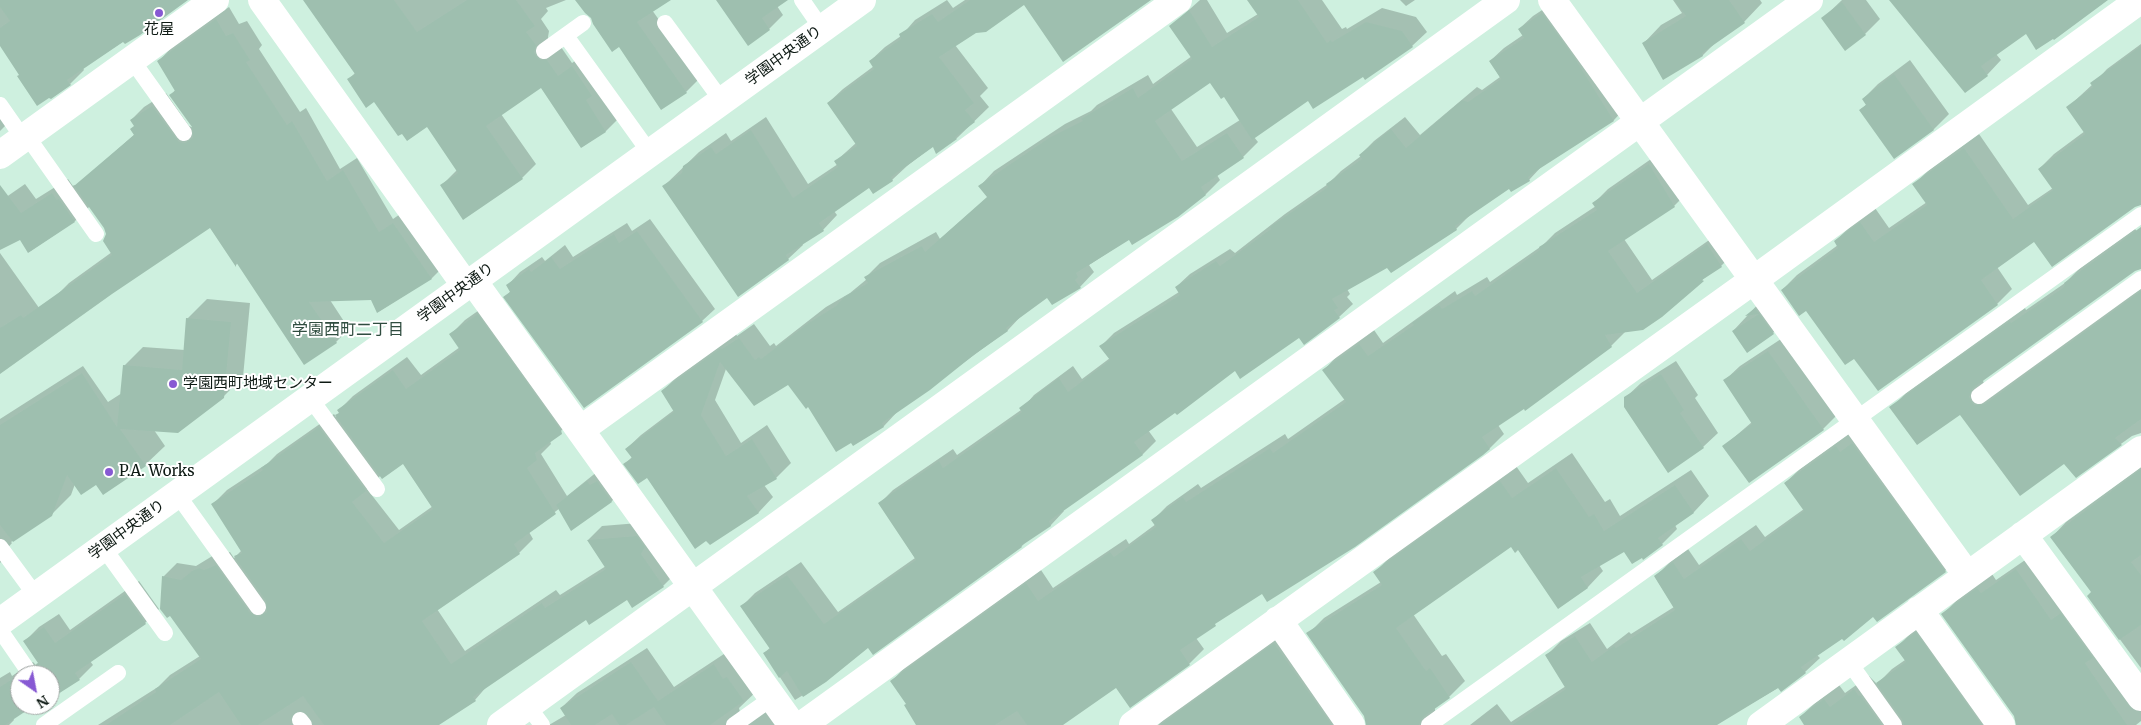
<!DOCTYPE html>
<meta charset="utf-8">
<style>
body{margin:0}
#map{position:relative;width:2141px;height:725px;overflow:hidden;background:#cef0df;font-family:Merriweather,serif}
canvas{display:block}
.north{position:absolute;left:10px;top:665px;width:50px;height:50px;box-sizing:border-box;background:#fff;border:1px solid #9ea3a1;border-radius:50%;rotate:147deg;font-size:14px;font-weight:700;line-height:20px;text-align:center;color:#0d1913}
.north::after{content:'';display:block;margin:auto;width:18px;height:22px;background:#8759d3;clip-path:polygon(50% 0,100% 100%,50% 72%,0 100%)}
</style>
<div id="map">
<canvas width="2141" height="725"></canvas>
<div class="north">N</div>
</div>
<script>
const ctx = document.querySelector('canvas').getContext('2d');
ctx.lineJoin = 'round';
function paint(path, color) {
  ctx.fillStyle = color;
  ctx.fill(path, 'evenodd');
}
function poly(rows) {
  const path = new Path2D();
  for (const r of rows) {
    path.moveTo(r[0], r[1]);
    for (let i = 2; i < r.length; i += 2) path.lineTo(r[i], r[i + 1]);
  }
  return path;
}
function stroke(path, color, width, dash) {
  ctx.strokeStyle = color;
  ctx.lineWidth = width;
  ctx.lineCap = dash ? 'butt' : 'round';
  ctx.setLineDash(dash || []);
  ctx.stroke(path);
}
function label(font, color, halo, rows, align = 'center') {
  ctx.font = font + ' Merriweather,"Noto Sans JP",serif';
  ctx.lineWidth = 4;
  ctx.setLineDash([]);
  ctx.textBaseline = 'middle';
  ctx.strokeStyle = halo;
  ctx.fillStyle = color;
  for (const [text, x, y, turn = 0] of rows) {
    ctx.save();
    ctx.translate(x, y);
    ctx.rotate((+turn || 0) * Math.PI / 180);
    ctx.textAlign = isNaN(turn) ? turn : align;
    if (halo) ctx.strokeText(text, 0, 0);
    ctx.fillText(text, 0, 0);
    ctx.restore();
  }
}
const shadow = poly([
 [0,0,45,0,0,29],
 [95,0,186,0,83,68,84,70,70,84,33,58],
 [305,0,566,0,546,8,548,11,541,19,549,31,548,37,549,42,561,47,572,63,586,53,620,117,606,131,582,147,541,87,501,114,536,164,522,178,441,186,457,170,427,125,374,101,349,79,355,73],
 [577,0,669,0,652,10,700,78,686,92,619,45],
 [718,0,785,0,777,6,783,15,769,29,748,44],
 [947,0,953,8,965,0,1151,0,1024,3,955,45,988,88,980,96,989,107,957,138,943,148,933,146,907,166,892,180,869,186,834,211,837,215,823,230,802,243,803,245,788,259,664,186,699,152,726,133,731,141,766,117,808,184,838,164,836,161,856,143,828,103,843,89,874,66,870,61,885,47,901,36,915,20],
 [1200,0,1207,0,1227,33,1258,14,1248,0,1322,0,1342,29,1346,27,1347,29,1382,8,1416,17,1427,32,1412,46,1363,75,1309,99,1254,137,1258,142,1243,157,1217,175,1220,180,1206,194,1129,239,1089,265,1094,272,1080,287,1048,296,1022,315,1008,330,898,411,884,426,853,444,808,405,788,383,726,369,715,400,741,443,767,425,791,463,776,478,764,485,773,497,759,512,710,543,647,476,625,464,632,457,626,449,641,435,674,410,662,391,677,377,736,334,737,336,754,324,770,346,774,343,776,346,826,307,850,293,867,279,866,277,880,263,936,232,940,239,988,197,980,186,994,171,1065,124,1091,111,1097,105,1148,75,1153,84,1192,56,1171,26],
 [1210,81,1224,96,1240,120,1197,147,1171,109],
 [1400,0,1415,0,1406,6],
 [1673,0,1760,0,1762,3,1744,22,1715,43,1703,55,1664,78,1643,44,1661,25,1682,13],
 [1842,0,1866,0,1880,19,1865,34,1823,18],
 [1891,0,2102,0,2026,32,1996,54,2001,60,1987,75],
 [1556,1,1627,106,1614,120,1542,166,1529,180,1510,187,1470,215,1456,229,1391,271,1387,266,1347,289,1350,294,1347,297,1353,304,1339,317,1235,370,1148,430,1156,441,1143,454,1063,510,1064,511,1051,525,1028,539,1021,547,868,646,826,681,795,700,764,653,771,647,742,606,755,593,801,562,838,612,915,558,880,503,893,490,953,449,957,455,1021,410,1034,395,1073,366,1082,379,1110,358,1101,346,1114,333,1179,292,1176,287,1190,274,1230,249,1235,253,1285,214,1328,184,1341,171,1361,156,1360,155,1374,141,1405,117,1420,135,1477,87,1482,90,1500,77,1490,61,1504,48,1523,35,1519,29,1533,16],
 [229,7,239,24,247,21,262,45,259,49,300,112,306,108,340,169,357,158,393,219,406,210,445,265,432,278,378,312,372,299,330,300,349,329,336,342,238,263,236,265,210,227,56,296,69,283,112,252,105,228,90,206,75,221,29,252,20,238,0,234,0,202,2,200,25,184,36,199,68,179,73,186,74,185,76,186,135,134,135,126,131,120,144,107,166,93,189,126,194,128,171,95,176,89,158,62,171,48],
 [2141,44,2141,182,2034,240,1997,267,2012,289,1997,304,1878,390,1854,357,1806,309,1782,290,1797,275,1838,245,1835,241,1850,227,1875,208,1889,228,1927,202,1914,184,1929,170,1979,134,2028,205,2053,188,2039,169,2054,154,2085,131,2068,107,2093,84,2107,69],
 [1910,60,1949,114,1934,129,1894,157,1860,110,1867,104,1863,99,1878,84],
 [0,116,6,125,0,131],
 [1664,150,1689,191,1674,206,1624,239,1652,280,1722,231,1736,251,1721,266,1710,273,1661,316,1626,331,1611,346,1526,409,1524,407,1498,425,1504,434,1490,448,1354,546,1262,592,1220,619,1196,638,1204,649,1189,664,1130,706,1116,686,1061,725,917,725,907,703,892,681,906,666,1041,570,1053,588,1126,539,1129,544,1156,524,1153,520,1167,506,1198,484,1201,488,1285,434,1288,439,1345,399,1324,370,1338,355,1374,330,1383,343,1455,291,1457,295,1487,277,1490,282,1543,245,1555,233,1596,206,1594,203,1608,189],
 [650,219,715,309,702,321,505,297,511,291,508,285,520,272,542,257,545,261,565,245,573,257,627,223,632,231],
 [2135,229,2141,236,2141,268,2135,270,1984,378,1983,381,1986,388,2141,289,2141,433,2132,436,2076,476,2064,463,1960,413,1891,408,1906,393,2025,308,2026,310,2065,283,2080,268],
 [0,253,54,329,0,373],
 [207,299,250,303,243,377,223,397,154,430,165,446,145,465,96,483,75,484,71,495,51,515,11,542,12,543,4,552,7,556,0,563,0,419,83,366,108,402,122,393,124,366,143,347,185,350,187,319],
 [492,301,575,418,550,441,551,444,541,454,567,496,603,467,626,486,612,501,572,529,560,508,529,532,533,539,519,553,437,609,465,651,556,590,560,595,606,566,588,540,602,526,651,522,677,572,663,586,628,599,586,619,488,685,475,700,437,725,98,725,158,687,170,675,200,656,163,577,177,563,196,566,214,555,219,557,230,552,234,558,242,550,213,504,227,490,268,463,277,454,334,414,336,417,340,412,339,410,353,396,407,357,421,375,460,347,451,334,465,320],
 [404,462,433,506,399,530,367,489,381,475],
 [1761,301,1788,318,1773,333,1733,331],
 [1784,337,1838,414,1823,429,1724,446,1752,422,1725,380,1740,366],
 [1676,361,1698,395,1695,398,1718,433,1703,447,1625,398,1641,383],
 [1851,432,1959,557,1945,571,1873,616,1817,655,1820,658,1805,672,1715,725,1470,725,1497,704,1511,722,1566,686,1546,656,1561,641,1590,623,1607,649,1629,632,1631,634,1674,607,1655,577,1670,562,1688,549,1699,565,1756,525,1765,537,1804,509,1785,483,1800,469],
 [1572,453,1605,502,1610,499,1620,516,1691,470,1709,496,1694,512,1675,525,1677,529,1662,544,1625,550,1599,565,1603,571,1588,587,1558,607,1518,549,1511,545,1413,614,1442,656,1446,654,1465,681,1449,697,1435,707,1435,711,1421,725,1368,725,1365,716,1308,634,1324,618,1381,582,1375,572,1390,557,1516,466,1528,483],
 [2141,467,2141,668,2088,596,2092,592,2052,537,2066,522],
 [2031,556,2141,689,2141,721,2136,725,2017,725,2015,715,1943,614,1957,600,1992,574,1996,580],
 [139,581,159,609,145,623,90,661,93,665,79,679,50,693,50,675,20,675,20,705,32,705,13,718,14,720,9,725,0,725,0,678,10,672,12,676,33,662,36,665,39,663,25,641,39,627,59,614,70,630],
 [1931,619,2010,725,1806,725,1800,717,1815,703,1839,685,1845,693,1869,676,1877,684,1892,669,1905,660,1897,647,1911,633],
 [1290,628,1361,724,1366,725,1158,725,1165,718],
 [647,648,674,687,730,650,760,688,739,708,741,716,780,701,795,725,549,725,566,715,561,708,577,693]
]);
const building = poly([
 [0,0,188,0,140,35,125,44,123,42,67,80,71,85,51,99,49,98,37,106,17,76,19,75,0,46,0,28,10,21,0,7],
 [303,0,394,0,417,32,467,0,516,0,535,26,526,32,536,45,534,52,536,56,540,60,547,60,558,76,572,66,592,96,586,100,606,132,581,148,541,88,486,126,523,179,463,220,440,185,458,173,427,127,407,141,402,134,398,136,374,102,366,108,347,79,355,74],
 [575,0,671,0,637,22,687,93,661,110,619,47,612,52,593,24,591,18,585,13],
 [716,0,788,0,762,18,770,30,748,46],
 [970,0,1151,0,1063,62,1024,5,986,32,976,33,939,57,974,103,965,110,975,122,955,137,957,139,936,154,933,147,891,177,893,181,873,194,869,188,819,223,824,231,786,255,789,260,738,297,662,186,682,173,683,166,711,147,716,154,751,130,793,198,838,167,834,161,857,146,827,103,874,69,869,61,901,39,899,34,932,14,938,22],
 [1247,0,1298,0,1327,43,1331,40,1332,42,1366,22,1402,31,1413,47,1365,80,1363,77,1313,109,1308,101,1252,140,1224,97,1221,99,1210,83,1155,121,1182,161,1227,133,1244,158,1201,187,1206,195,1178,217,1132,245,1129,240,1076,273,1078,277,1075,280,1081,288,1052,305,1047,298,1006,328,1008,331,975,354,930,390,882,423,884,427,853,446,851,443,836,452,808,407,806,409,788,385,754,406,720,362,701,415,726,456,752,439,777,479,747,496,759,513,710,545,706,541,695,549,647,478,638,484,623,464,632,458,625,449,674,412,661,391,721,348,722,349,739,338,755,360,759,357,761,359,810,322,836,306,844,297,868,283,864,277,922,246,925,252,987,197,978,186,1049,138,1083,121,1081,119,1133,88,1138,98,1192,59,1169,26,1189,10,1212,47,1259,17],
 [1674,0,1729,0,1745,23,1702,53,1703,56,1663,80,1642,43,1686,16],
 [1889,0,2108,0,2054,40,2053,39,2036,50,2026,34,1981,66,1988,76,1965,93],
 [1842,2,1866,35,1845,51,1821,18],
 [1542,13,1574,57,1614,121,1536,171,1528,177,1530,181,1511,192,1509,189,1455,226,1457,230,1391,273,1387,268,1332,299,1338,308,1334,310,1340,318,1304,345,1299,338,1240,379,1235,371,1177,415,1175,413,1134,442,1143,455,1049,521,1051,526,1021,546,1022,547,873,655,868,648,826,682,803,697,787,671,779,678,763,653,770,649,740,606,787,575,824,624,916,560,878,503,939,461,943,468,1022,412,1019,408,1059,378,1068,392,1110,360,1099,346,1180,295,1175,287,1216,261,1220,266,1271,229,1270,227,1328,187,1326,184,1362,159,1359,155,1391,129,1406,148,1462,100,1468,102,1501,79,1489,61,1524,38,1518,29],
 [216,19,226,36,233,33,250,60,246,62,287,125,292,121,327,181,343,170,379,232,393,223,432,279,377,313,371,300,309,302,337,343,304,365,236,262,236,267,210,228,112,294,0,374,0,328,21,315,23,318,112,255,103,241,106,234,104,228,74,186,134,135,130,129,134,126,130,120,152,106,179,142,185,143,193,138,192,127,169,95,175,91,157,61],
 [2141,46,2141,205,2135,207,2052,267,2034,242,1981,280,1998,305,1878,391,1854,359,1845,365,1806,311,1799,316,1781,290,1838,248,1834,241,1860,222,1874,242,1927,205,1912,184,1964,148,2013,219,2053,190,2038,169,2085,134,2066,107,2093,87,2090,83],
 [1894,74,1934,130,1894,159,1859,110,1866,105,1862,99],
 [1649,164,1675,207,1608,251,1637,293,1707,244,1722,267,1702,280,1704,281,1662,317,1643,330,1605,335,1612,347,1525,411,1524,409,1482,437,1490,449,1483,455,1355,547,1267,602,1262,594,1215,624,1216,626,1180,650,1190,665,1130,708,1116,688,1063,725,1027,725,1017,711,995,725,916,725,904,705,906,704,890,681,1026,583,1038,601,1110,552,1114,557,1156,527,1151,520,1183,497,1186,502,1270,448,1273,453,1346,402,1322,370,1359,344,1368,356,1414,325,1412,323,1439,305,1442,309,1472,291,1475,296,1540,250,1539,247,1597,210,1592,203],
 [0,185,21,213,52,193,57,200,59,199,75,222,28,253,20,240,0,250],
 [2141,227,2141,269,2135,271,1973,388,1969,397,1974,405,1985,404,2141,291,2141,419,2115,438,2122,445,2076,478,2064,464,2020,496,1960,415,1917,445,1889,407,2010,321,2011,323,2063,288,2065,285,2064,283],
 [637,231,703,322,584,408,503,297,510,292,506,285,529,269,531,272,551,257,560,269,614,234,619,243],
 [1755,308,1774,334,1747,353,1732,331,1759,314,1745,316],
 [478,314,561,430,562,434,535,453,537,460,527,468,556,514,514,544,520,554,422,621,451,664,542,603,545,608,606,569,587,540,637,536,645,547,641,554,664,587,632,608,627,600,589,625,586,620,473,697,476,701,439,725,324,725,303,696,258,725,241,725,219,692,170,725,106,725,156,692,155,689,201,659,170,616,167,618,160,609,162,576,181,580,192,571,199,568,204,570,216,565,250,613,258,617,267,612,266,601,234,556,242,553,211,504,263,470,261,468,319,427,366,491,352,502,384,543,433,509,403,464,382,479,335,415,339,413,337,410,393,370,406,389,460,350,449,334],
 [186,318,231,322,224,398,178,433,120,429,146,466,103,495,96,485,81,495,67,475,52,516,13,542,0,525,0,425,82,373,117,427,123,365,182,370],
 [1768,351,1824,430,1749,483,1722,446,1752,424,1723,380],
 [1661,374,1684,410,1680,413,1704,448,1668,473,1624,407,1624,397],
 [1852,443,1946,572,1877,622,1873,617,1844,641,1842,639,1801,667,1806,673,1781,692,1778,688,1717,725,1512,725,1566,689,1545,655,1575,636,1592,662,1614,646,1616,648,1675,610,1654,576,1673,562,1684,579,1741,539,1750,551,1804,511,1784,483,1836,446,1840,452],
 [1556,468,1589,517,1594,514,1604,531,1675,485,1694,513,1658,538,1663,545,1643,560,1642,558,1632,564,1624,552,1581,577,1588,588,1558,609,1518,550,1515,553,1511,547,1396,628,1426,671,1430,668,1450,698,1423,717,1419,725,1366,725,1364,716,1306,633,1382,585,1373,572,1500,481,1512,498],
 [2141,469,2141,555,2131,562,2141,575,2141,625,2119,640,2087,596,2091,592,2050,537],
 [587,481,590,485,597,481,612,502,571,531,556,505],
 [2016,569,2051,620,2061,613,2093,658,2085,663,2127,725,2016,725,2014,716,1941,614,1977,588,1981,593],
 [125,594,146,624,75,673,80,680,58,694,56,691,50,695,50,675,41,675,36,664,38,663,23,641,44,627,55,643],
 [1916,632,1982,725,1904,725,1902,719,1876,683,1906,662,1895,647],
 [1274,643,1332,725,1160,725],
 [631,662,658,701,714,664,723,679,727,677,744,701,710,725,666,725,654,707,626,725,619,725,612,714,595,725,571,725,560,708],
 [19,675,20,705,35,705,5,725,0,725,0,687],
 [1854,689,1859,696,1860,695,1882,725,1804,725,1799,717,1824,699,1830,707]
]);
const lane = poly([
 [802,0,822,29],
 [665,23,722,101],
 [566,36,650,153],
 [544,51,583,23],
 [132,60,184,133],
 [0,105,23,138],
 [27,136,96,234],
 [1979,396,2141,279],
 [310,398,377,489],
 [177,494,258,607],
 [0,547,36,596],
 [103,547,165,633],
 [0,630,31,675],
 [1849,662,1894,725],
 [528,706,542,725],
 [300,720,304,725],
 [44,725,118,673],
 [734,725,772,698],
 [1429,725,2141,215]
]);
const street = poly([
 [1552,0,1967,575],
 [0,155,215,0],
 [473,281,792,725],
 [580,430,1178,0],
 [2023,535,2141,697],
 [1919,610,2001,725],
 [1278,620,1351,725],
 [501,725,1506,0],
 [802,725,1809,0],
 [1133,725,1755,279,2140,0],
 [1761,725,2141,450]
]);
const secondary = poly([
 [262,0,466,286],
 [0,622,862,0]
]);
const markers = [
 [159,13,5,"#8759d3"],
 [173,384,5,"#8759d3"],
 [109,472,5,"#8759d3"]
];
const poiNames = [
 ["花屋",159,30,"center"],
 ["学園西町地域センター",183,384],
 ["P.A. Works",119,472]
];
const streetNames = [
 ["学園中央通り",784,56,-36],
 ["学園中央通り",456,293,-36],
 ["学園中央通り",127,530,-36]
];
const neighbourhoodNames = [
 ["学園西町二丁目",348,330]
];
paint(shadow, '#0003');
paint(building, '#9ebfaf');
stroke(lane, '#fff', 16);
stroke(street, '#fff', 28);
stroke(secondary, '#fff', 28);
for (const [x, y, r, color] of markers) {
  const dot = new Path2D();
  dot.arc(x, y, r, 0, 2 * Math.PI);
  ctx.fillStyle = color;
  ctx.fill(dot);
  stroke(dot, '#fff', 2);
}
label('15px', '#0d1913', '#fff', poiNames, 'left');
label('15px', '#0d1913', '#fff', streetNames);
label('16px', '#304d40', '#fff', neighbourhoodNames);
</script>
